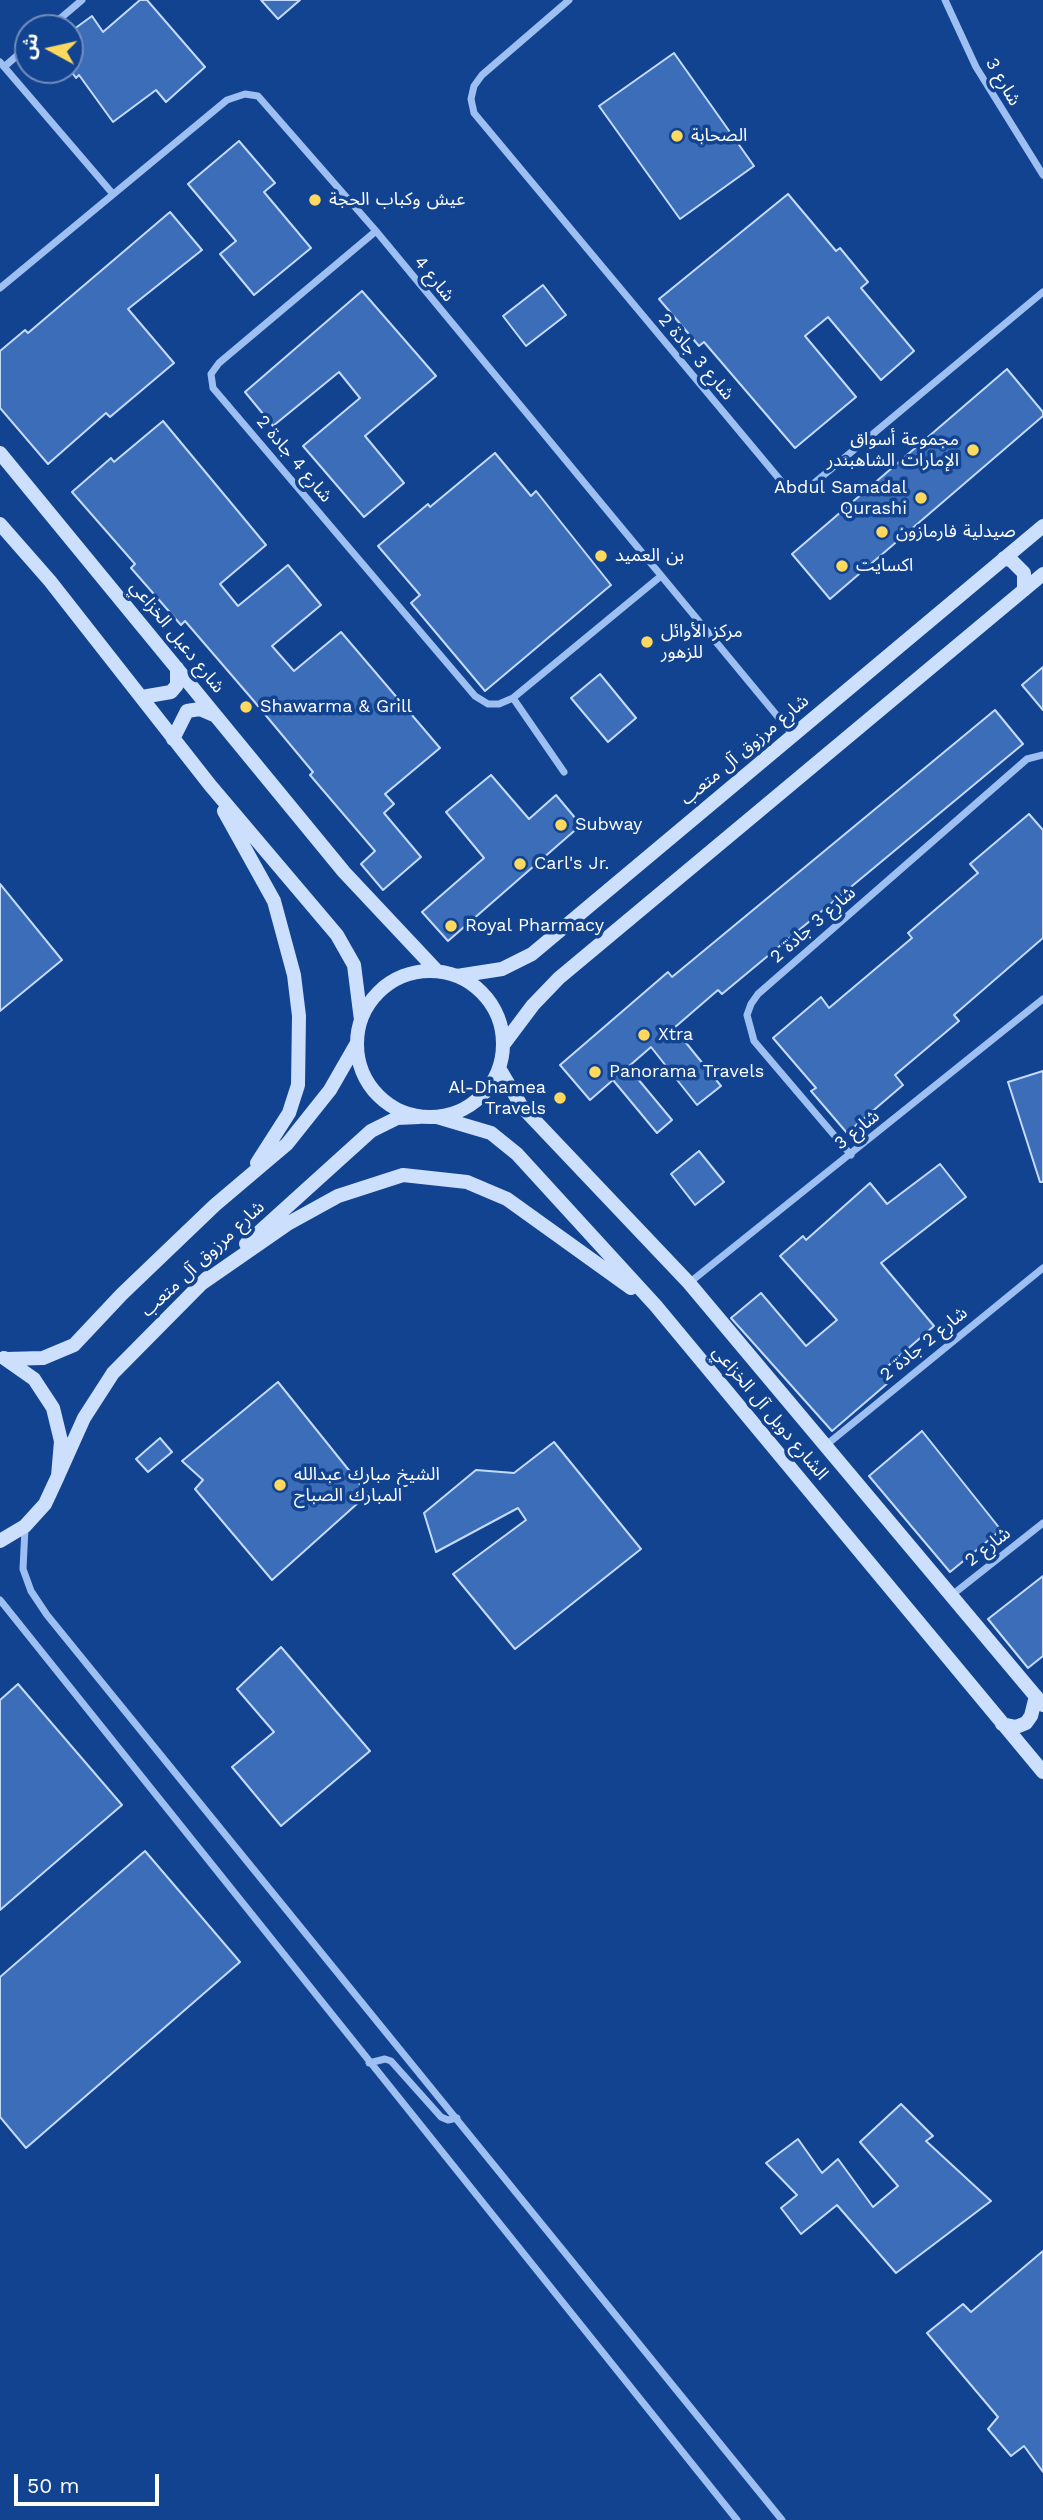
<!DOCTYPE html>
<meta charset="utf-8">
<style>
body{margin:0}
#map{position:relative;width:1043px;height:2520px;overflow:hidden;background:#124390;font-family:"Work Sans","Noto Sans Arabic",sans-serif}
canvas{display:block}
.north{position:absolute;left:14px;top:14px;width:70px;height:70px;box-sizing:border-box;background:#124390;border:2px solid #718ebc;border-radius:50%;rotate:278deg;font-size:19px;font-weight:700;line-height:28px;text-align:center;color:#fff}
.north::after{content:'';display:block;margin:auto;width:24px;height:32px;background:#ffd95e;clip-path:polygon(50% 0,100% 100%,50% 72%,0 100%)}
.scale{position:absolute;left:14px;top:2474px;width:145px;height:32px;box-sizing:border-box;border:4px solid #fff;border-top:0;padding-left:9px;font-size:21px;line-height:24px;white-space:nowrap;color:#fff;-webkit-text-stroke:5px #124390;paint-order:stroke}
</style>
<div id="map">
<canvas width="1043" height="2520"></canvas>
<div class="north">ش</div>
<div class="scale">50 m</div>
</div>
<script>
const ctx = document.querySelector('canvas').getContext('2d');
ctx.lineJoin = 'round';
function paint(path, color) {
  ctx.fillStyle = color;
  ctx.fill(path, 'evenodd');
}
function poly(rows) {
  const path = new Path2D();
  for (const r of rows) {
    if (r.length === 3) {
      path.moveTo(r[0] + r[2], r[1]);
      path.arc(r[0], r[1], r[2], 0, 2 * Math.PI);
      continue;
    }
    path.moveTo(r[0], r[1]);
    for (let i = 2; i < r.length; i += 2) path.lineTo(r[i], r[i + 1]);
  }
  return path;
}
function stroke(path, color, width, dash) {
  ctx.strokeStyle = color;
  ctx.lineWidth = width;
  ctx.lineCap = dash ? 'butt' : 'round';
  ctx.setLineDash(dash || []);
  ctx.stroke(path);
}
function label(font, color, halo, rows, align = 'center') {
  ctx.font = font + ' "Work Sans","Noto Sans Arabic",sans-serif';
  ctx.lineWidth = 7;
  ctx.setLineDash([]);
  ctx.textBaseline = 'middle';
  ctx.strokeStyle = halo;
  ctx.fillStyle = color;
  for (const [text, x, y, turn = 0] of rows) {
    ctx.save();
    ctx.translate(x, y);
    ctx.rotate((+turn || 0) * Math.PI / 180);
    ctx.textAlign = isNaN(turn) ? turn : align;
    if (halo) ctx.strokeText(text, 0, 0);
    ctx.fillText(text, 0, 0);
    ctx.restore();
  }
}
const building = poly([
 [140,0,147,0,205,67,166,102,156,90,113,122,79,75,76,78,70,70,70,32,92,16,103,32,140,0],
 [261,0,300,0,278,19,261,0],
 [674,53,754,166,680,219,599,106,674,53],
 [239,141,275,183,264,192,311,248,254,295,220,254,236,241,188,184,239,141],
 [788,194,836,251,840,248,868,282,861,288,914,351,881,380,828,317,805,336,856,397,795,448,704,342,699,346,659,299,788,194],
 [170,212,202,250,128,309,174,363,110,417,106,413,48,464,0,408,0,351,25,330,28,333,170,212],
 [543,285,566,315,526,346,503,316,543,285],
 [362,291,436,376,365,436,404,483,364,517,303,446,360,398,339,372,273,426,245,392,362,291],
 [1007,369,1043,412,1043,416,830,599,792,554,1007,369],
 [163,421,266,545,220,584,238,606,288,565,321,605,272,646,294,671,341,632,440,748,385,794,394,804,384,813,421,857,383,890,361,864,375,851,310,775,313,772,253,700,185,621,181,625,131,568,135,564,72,492,111,458,114,462,163,421],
 [495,453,531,496,536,491,611,585,485,691,411,603,420,595,378,546,428,504,430,507,495,453],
 [1043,667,1043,710,1022,685,1043,667],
 [600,674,636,718,608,742,571,698,600,674],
 [995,710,1023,744,722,994,718,990,674,1028,721,1086,697,1105,651,1047,628,1067,672,1120,657,1133,613,1080,590,1100,560,1065,668,972,672,977,995,710],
 [491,775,529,819,556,795,581,825,448,941,422,912,484,858,446,812,491,775],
 [1029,814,1043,830,1043,938,954,1015,959,1021,895,1075,903,1085,847,1133,811,1091,816,1088,773,1038,821,997,829,1008,912,938,908,933,978,873,970,864,1029,814],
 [0,884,62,960,0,1011,0,884],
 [1043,1071,1043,1182,1040,1182,1008,1082,1043,1071],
 [699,1151,724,1182,695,1205,671,1174,699,1151],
 [940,1164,966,1197,881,1263,934,1326,881,1372,889,1382,832,1431,731,1318,761,1293,806,1346,837,1320,780,1256,803,1236,806,1240,870,1183,887,1204,940,1164],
 [278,1382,368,1494,272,1580,195,1489,203,1480,182,1461,278,1382],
 [922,1431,1001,1530,950,1572,869,1476,922,1431],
 [160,1438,172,1452,148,1472,136,1459,160,1438],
 [554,1442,641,1549,515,1649,453,1574,526,1520,518,1508,436,1552,424,1513,476,1470,514,1473,554,1442],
 [1043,1576,1043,1656,1028,1668,988,1619,1043,1576],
 [281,1647,370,1751,281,1826,232,1767,274,1732,237,1689,281,1647],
 [18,1684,122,1805,0,1910,0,1700,18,1684],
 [145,1851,240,1962,26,2148,0,2117,0,1977,145,1851],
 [901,2104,933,2136,926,2141,991,2201,896,2273,837,2205,801,2234,781,2208,797,2195,766,2163,798,2139,822,2173,838,2159,873,2207,898,2186,860,2142,901,2104],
 [1043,2251,1043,2472,1024,2446,1011,2456,988,2429,998,2417,927,2333,963,2304,971,2312,1043,2251]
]);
const street = poly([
 [569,0,482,75,474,86,471,99,474,113,786,487,804,488,813,484,1043,292],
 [945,0,976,67,1043,175],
 [49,28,82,0],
 [0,62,113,194],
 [4,67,28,46],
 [376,231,219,363,211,374,213,388,475,696,488,704,499,704,513,698,661,576],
 [0,288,227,100,245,94,258,96,376,231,793,735],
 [513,698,564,772],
 [851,1155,754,1041,747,1015,751,1004,758,994,1027,759,1043,755],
 [689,1283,1043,999],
 [825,1446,1043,1268],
 [25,1528,23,1569,31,1591,47,1615,782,2520],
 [952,1595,1043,1523],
 [0,1600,737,2520],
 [369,2063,385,2059,391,2061,441,2117,448,2120,457,2118]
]);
const secondary = poly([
 [0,453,344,872,437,971],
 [0,524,50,581,210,785,337,935,354,965,361,1020],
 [1004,558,1012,561,1024,573,1024,590],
 [142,697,171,692,177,685,177,668],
 [173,739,187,711,200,709,214,715],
 [224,811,274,901,294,975,299,1016,298,1085,289,1113,257,1163],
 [430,1044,73],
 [457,976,502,969,532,954,1043,526],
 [503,1045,533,1005,559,978,1043,574],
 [499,1068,522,1107,689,1283,1043,1705],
 [437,1117,491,1133,517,1154,656,1306,1043,1772],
 [246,1244,371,1131,397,1118,419,1117],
 [201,1284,289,1223,338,1196,403,1175,467,1182,507,1199,631,1288],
 [6,1359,43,1358,74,1345,122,1294,215,1205,287,1144,330,1090,357,1043],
 [58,1476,84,1418,113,1373,207,1278],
 [0,1541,25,1526,45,1504,58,1476,61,1441,53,1408,34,1379,4,1358],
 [1002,1724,1016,1727,1026,1723,1031,1716,1036,1696]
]);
const markers = [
 [677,136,7,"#ffd95e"],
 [315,200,7,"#ffd95e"],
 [973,450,7,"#ffd95e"],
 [921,498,7,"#ffd95e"],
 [882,532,7,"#ffd95e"],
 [601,556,7,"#ffd95e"],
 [842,566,7,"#ffd95e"],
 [647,642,7,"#ffd95e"],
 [246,707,7,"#ffd95e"],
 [561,825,7,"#ffd95e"],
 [520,864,7,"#ffd95e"],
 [451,926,7,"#ffd95e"],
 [644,1035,7,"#ffd95e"],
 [595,1072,7,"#ffd95e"],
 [560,1098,7,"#ffd95e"],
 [280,1485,7,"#ffd95e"]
];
const streetNames = [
 ["شارع 3",1003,82,60],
 ["شارع 4",434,279,51],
 ["شارع 3 جادة 2",696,357,50],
 ["شارع 4 جادة 2",294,459,50],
 ["شارع دعبل الخزاعي",177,637,51],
 ["شارع مرزوق آل متعب",745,750,-40],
 ["شارع 3 جادة 2",813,925,-41],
 ["شارع 3",857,1130,-39],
 ["شارع مرزوق آل متعب",203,1259,-43],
 ["شارع 2 جادة 2",924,1344,-39],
 ["الشارع دوبل آل الخزاعي",770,1413,50],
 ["شارع 2",988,1547,-38]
];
const poiNames = [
 ["الصحابة",691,136],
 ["عيش وكباب الحجة",329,200],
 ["مجموعة أسواق",959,440,"right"],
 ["الإمارات الشاهبندر",959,461,"right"],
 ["Abdul Samadal",907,488,"right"],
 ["Qurashi",907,509,"right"],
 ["صيدلية فارمازون",896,532],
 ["بن العميد",615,556],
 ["اكسايت",856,566],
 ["مركز الأوائل",661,632],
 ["للزهور",661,653],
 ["Shawarma & Grill",260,707],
 ["Subway",575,825],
 ["Carl's Jr.",534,864],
 ["Royal Pharmacy",465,926],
 ["Xtra",658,1035],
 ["Panorama Travels",609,1072],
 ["Al-Dhamea",546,1088,"right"],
 ["Travels",546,1109,"right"],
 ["الشيخ مبارك عبدالله",294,1475],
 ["المبارك الصباح",294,1496]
];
paint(building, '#3b6db9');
stroke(building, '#c5dbfd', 2);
stroke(street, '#9dbff2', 7);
stroke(secondary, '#ccdffc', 14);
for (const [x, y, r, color] of markers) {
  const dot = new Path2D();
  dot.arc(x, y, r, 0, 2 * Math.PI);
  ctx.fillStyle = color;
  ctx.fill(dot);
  stroke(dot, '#124390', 2.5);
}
label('18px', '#fff', '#124390', streetNames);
label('18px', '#fff', '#124390', poiNames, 'left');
</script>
